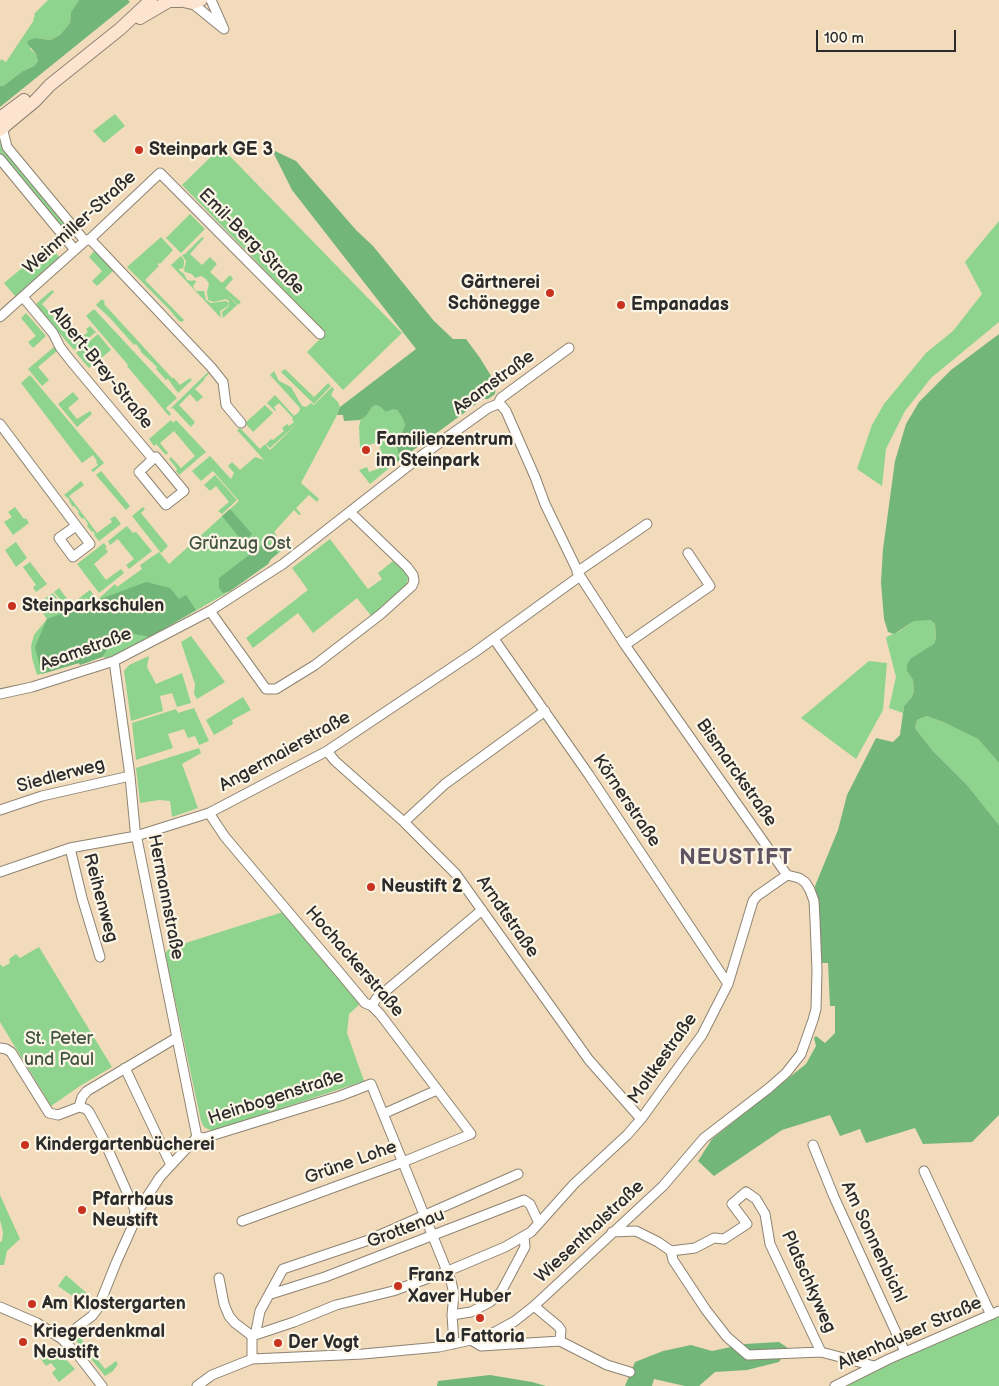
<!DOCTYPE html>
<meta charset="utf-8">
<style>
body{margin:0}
#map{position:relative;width:999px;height:1386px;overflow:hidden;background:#f1dbbb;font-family:"Balsamiq Sans",sans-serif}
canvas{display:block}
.scale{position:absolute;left:816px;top:30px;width:140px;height:22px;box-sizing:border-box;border:2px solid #2b2b2b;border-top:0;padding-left:6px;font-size:15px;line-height:18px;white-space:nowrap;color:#2b2b2b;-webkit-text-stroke:4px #fcf5e5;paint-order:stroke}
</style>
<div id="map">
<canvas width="999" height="1386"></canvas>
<div class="scale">100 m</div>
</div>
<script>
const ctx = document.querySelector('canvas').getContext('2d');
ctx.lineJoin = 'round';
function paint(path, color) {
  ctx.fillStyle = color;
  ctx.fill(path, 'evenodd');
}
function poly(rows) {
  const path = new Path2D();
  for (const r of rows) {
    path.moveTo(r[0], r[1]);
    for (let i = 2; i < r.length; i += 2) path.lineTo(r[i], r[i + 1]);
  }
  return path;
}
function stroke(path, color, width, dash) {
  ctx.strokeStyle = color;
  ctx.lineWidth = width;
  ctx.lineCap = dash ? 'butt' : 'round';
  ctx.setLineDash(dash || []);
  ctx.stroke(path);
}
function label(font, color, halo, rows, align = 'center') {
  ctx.font = font + ' "Balsamiq Sans",sans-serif';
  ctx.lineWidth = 4.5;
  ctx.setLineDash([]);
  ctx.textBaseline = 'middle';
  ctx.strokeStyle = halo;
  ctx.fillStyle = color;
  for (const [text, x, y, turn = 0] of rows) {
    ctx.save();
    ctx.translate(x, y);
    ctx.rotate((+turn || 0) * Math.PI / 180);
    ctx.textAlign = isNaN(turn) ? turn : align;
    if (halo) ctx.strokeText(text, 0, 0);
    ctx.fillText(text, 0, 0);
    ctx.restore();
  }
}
const green = poly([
 [48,0,79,0,71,12,70,23,60,35,50,40,36,38,30,49,36,54,38,61,34,66,23,71,3,86,0,86,0,61,1,59,6,62,34,20,33,19,35,16,34,14],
 [115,114,125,126,104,143,93,131],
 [0,143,67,224,61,228,3,158,0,153],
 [221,147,402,333,343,390,307,352,326,333,182,185],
 [190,214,205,229,181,253,166,238],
 [999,221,999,322,931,378,905,411,886,449,882,486,857,469,872,425,884,404,926,353,953,331,982,294,965,262],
 [161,237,173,250,161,263,157,264,159,266,145,280,184,320,182,322,179,321,168,308,127,267],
 [202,237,204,238,190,254,202,265,210,257,217,264,210,272,222,283,230,275,233,279,225,288,241,302,238,305,226,293,237,305,223,318,222,312,229,306,229,301,226,299,214,302,208,300,207,292,209,284,206,279,201,276,195,278,192,274,185,272,184,270,186,261,182,255,185,254],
 [50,245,60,258,18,297,15,296,4,283],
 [95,250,114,270,97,286,92,281,102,271,89,257],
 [181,256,184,260,184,264,183,269,180,268,179,270,184,274,187,280,192,281,195,280,196,282,193,286,196,291,204,291,206,300,211,303,226,301,229,303,228,306,220,311,221,318,171,265],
 [52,290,54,292,42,304,76,342,88,332,86,329,90,326,96,332,74,350,36,306,37,303],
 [102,299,105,302,104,304,172,378,174,378,180,385,190,378,192,380,178,393,168,379,166,380,156,369,157,367,141,352,141,351,136,344,134,345,109,317,96,305],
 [94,309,177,398,166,408,171,414,169,416,127,366,128,365,86,316],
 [26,313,46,336,33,348,28,342,36,336,21,318],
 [98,334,111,350,89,368,76,353],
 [54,347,57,351,38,367,49,380,42,386,28,369],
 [285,369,314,397,328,383,331,386,314,404,281,372],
 [274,371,279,381,291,387,302,406,306,407,311,403,314,405,332,387,334,389,331,395,338,402,340,407,336,417,301,483,319,499,317,502,309,495,296,508,301,514,299,515,294,510,274,532,277,536,273,541,281,549,286,544,288,546,271,559,268,564,230,591,150,637,146,642,108,658,102,657,80,665,79,663,37,675,32,658,31,646,34,635,47,619,35,602,39,600,44,607,45,605,42,600,53,593,67,611,97,600,115,584,117,587,142,569,140,565,159,552,169,564,239,501,213,471,201,481,192,471,210,456,231,479,234,473,228,466,232,462,240,470,255,457,264,460,237,430,240,428,260,449,265,444,270,450,299,422,270,448,266,444,271,439,273,440,284,431,282,428,287,424,289,426,294,422,292,419,293,418,281,405,279,403,274,407,276,410,275,411,267,403,275,395,294,416,299,412,300,408,270,375],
 [208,372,209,374,204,378,205,379,195,389,203,397,197,402,190,394,179,405,195,422,191,427,173,408,170,409],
 [30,375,104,463,93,472,91,470,98,465,96,462,97,461,93,455,82,463,21,383],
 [73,392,79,399,68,408,77,419,90,411,92,414,77,427,58,404],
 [265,405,273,413,253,432,245,423],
 [376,405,379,406,386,412,393,408,397,410,402,417,405,425,402,432,396,435,395,440,399,454,397,459,393,465,370,484,359,470,367,467,369,472,386,466,378,442,360,448,359,427,361,418,367,415,372,407],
 [171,420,173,423,176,420,206,452,179,475,176,471,177,469,169,459,171,457,181,468,195,456,174,431,160,443,168,453,166,455,156,444,154,446,149,439],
 [101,471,130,506,126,510,96,475],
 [215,475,237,500,222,514,218,511,229,502,216,486,210,491,204,485],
 [81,481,84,485,69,496,97,533,112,522,110,519,115,516,121,524,99,541,94,535,95,534,93,531,92,532,87,526,88,524,84,518,82,519,78,513,79,512,74,506,73,507,69,501,70,500,64,495],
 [15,507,24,519,26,518,29,523,13,535,4,522,12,517,8,512],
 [143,507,145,509,141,513,168,546,161,553,132,516],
 [127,526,133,533,136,532,152,551,129,569,126,565,134,559,121,543,118,539,110,545,108,541],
 [330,539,368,589,382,579,378,573,393,561,406,573,408,577,407,585,372,617,357,598,313,633,298,613,253,648,246,638,308,590,292,568],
 [16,542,27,558,16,567,5,550],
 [104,543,107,547,105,548,108,552,94,564,106,580,121,569,124,573,99,593,77,564],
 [30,562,47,584,36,592,33,587,36,585,23,567],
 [59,588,71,604,90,590,96,598,67,608,54,592],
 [922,619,930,620,935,624,936,638,934,644,907,671,913,680,914,691,912,697,904,706,903,713,889,708,896,677,886,638,888,636,898,632,914,621],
 [191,636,225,682,197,699,194,694,195,684,181,642],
 [149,656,147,667,156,684,182,673,191,703,177,707,172,693,160,696,163,711,131,721,124,671,129,665],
 [869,661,887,663,883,710,856,759,801,718],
 [243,697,251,710,232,720,233,724,214,735,206,720],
 [194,708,209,741,199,745,195,736,188,738,184,729,168,734,173,748,136,760,132,723,176,709,178,713],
 [927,716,943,722,978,739,999,763,999,825,967,785,932,750,915,728,917,720],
 [199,748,201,753,182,764,198,808,172,817,170,801,159,800,140,803,136,768],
 [283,912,360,1004,349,1014,347,1033,364,1081,217,1130,210,1130,204,1127,201,1121,165,953,170,948],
 [39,947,112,1067,80,1086,51,1106,0,1022,0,964,3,967,10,963,9,959,16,954,20,958],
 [0,1195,20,1239,7,1251,4,1265,0,1265,0,1242,2,1241,3,1232,0,1220],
 [66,1275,90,1296,92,1299,84,1293,78,1294,74,1297,58,1286],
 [999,1316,999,1386,844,1386,884,1366],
 [87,1328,79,1336,105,1369,116,1361,118,1364,113,1371,105,1376,76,1341,77,1335],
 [54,1347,75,1369,59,1382,52,1373,56,1369,51,1363,46,1366,40,1358]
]);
const forest = poly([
 [79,0,128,0,130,2,0,107,0,86,3,86,23,71,34,66,38,61,36,54,27,43,29,40,36,38,50,40,60,35,70,23,71,12],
 [275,151,296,161,356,230,373,246,434,321,453,339,466,339,480,358,496,384,495,394,488,399,483,399,393,465,399,455,395,440,396,435,402,432,405,425,402,417,397,410,393,409,386,412,379,406,376,405,372,407,367,415,360,420,344,421,343,415,337,415,340,407,416,349,292,190,274,154],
 [999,334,999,763,978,739,943,722,927,716,917,720,915,728,932,750,967,785,999,825,999,1115,972,1142,923,1144,915,1128,866,1143,860,1129,840,1136,830,1115,782,1130,714,1176,698,1161,712,1139,806,1064,816,1046,814,1038,816,1036,825,1043,835,1033,835,1006,830,1006,828,963,820,963,815,886,838,830,847,795,876,738,893,742,900,735,904,706,912,697,914,691,913,680,907,671,907,665,910,659,934,644,936,638,935,624,930,620,914,621,894,634,888,632,884,619,881,582,883,549,895,461,906,424,919,402,951,370],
 [230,509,252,534,243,542,222,516],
 [266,542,278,553,271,559,268,564,230,591,223,593,219,588,219,578],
 [146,582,170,588,179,599,186,595,196,610,150,637,129,633,120,635,112,643,102,657,80,665,79,663,42,674,35,647,47,619],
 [779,1342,788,1348,779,1362,747,1370,715,1372,699,1386,685,1386,654,1379,652,1386,625,1386,635,1362,663,1351,691,1345,712,1351,745,1344],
 [490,1375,532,1382,546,1386,437,1386,438,1381]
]);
const minor = poly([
 [211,0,223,27],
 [192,3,224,29],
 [6,126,3,131,7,147,85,241],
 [0,159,75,250],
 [90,239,211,367,223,382,226,405,241,423],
 [23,297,53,333,60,347,70,360,153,459,139,472,166,505,184,491,156,457,153,459],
 [0,317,85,241,90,239,160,173,320,334],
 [0,424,90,544,73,557,59,538,76,526],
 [577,572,647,524],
 [210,611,266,689,276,689,315,665,381,614,412,586,414,581,413,575,407,567,351,513],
 [494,639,589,775,728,984],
 [625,645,710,586,688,553],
 [114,661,130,776,135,829,197,1137],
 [0,694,32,687,114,661,210,611,283,564,421,456,488,408,498,404,501,398,569,348],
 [327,751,335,761,404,822,456,874,589,1060,641,1119],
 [0,810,42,796,130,776],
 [209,813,225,837,340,973,365,1003,372,1006,380,1014,471,1134,403,1162,242,1221],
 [404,822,445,784,545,711],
 [70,848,82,898,100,957],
 [0,872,70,848,136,836,209,813,327,751,475,652,580,576],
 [372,1006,376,999,482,910],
 [0,1048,6,1049,11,1052,49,1113,58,1115,79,1107,86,1109,89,1112,102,1136,135,1210,133,1225,116,1263,98,1308,92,1316,62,1339],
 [125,1068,171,1165],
 [79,1107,82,1097,87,1091,176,1038],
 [383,1114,437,1090],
 [197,1137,204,1138,340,1096,371,1084,451,1281,454,1294,452,1315,454,1344],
 [813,1145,834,1197,905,1352],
 [924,1171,991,1315],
 [135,1210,141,1206,160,1177,197,1137],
 [612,1232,636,1231,658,1242,671,1251,695,1248,714,1238,724,1239,747,1224,732,1204,746,1192,756,1199,765,1214,770,1244,821,1352],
 [671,1251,673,1260,706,1310,727,1337,748,1355,821,1352,874,1366],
 [219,1278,224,1304,229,1316,235,1323,252,1336],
 [271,1294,325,1277,524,1200,530,1204,539,1223],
 [534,1306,558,1326,561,1330,560,1341],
 [0,1307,37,1323,62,1339,78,1355,102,1386],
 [452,1315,471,1312,490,1302,501,1292,525,1247,524,1237],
 [252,1336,294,1322,336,1305,393,1291,448,1271,505,1247,531,1232,574,1184,627,1135,641,1119,702,1035,728,984,753,901,757,896,787,875],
 [471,1340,481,1346,560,1341,607,1365,630,1372],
 [252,1359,252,1336,256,1331,260,1311,283,1269,366,1241,518,1174],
 [197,1386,212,1375,252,1359,363,1354,439,1347,471,1340,495,1332,515,1321,534,1306,663,1186,704,1138,769,1088,786,1073,801,1054,813,1020,816,1009,817,970,815,920,814,901,810,890,805,882,799,878,787,875,625,645,580,576,545,504,535,477,506,411,501,405,498,404],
 [835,1386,889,1359,999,1311]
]);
const secondary = poly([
 [179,0,192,3,201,0],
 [140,18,169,1,180,1],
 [0,118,24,100],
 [0,130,35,101,50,85,120,29,151,0]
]);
const markers = [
 [139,150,5,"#c8321e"],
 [550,293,5,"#c8321e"],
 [621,305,5,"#c8321e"],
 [366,450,5,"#c8321e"],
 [12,606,5,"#c8321e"],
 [371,887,5,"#c8321e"],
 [25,1145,5,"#c8321e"],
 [82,1210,5,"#c8321e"],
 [398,1286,5,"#c8321e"],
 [32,1304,5,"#c8321e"],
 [480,1318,5,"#c8321e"],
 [23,1342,5,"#c8321e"],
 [278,1343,5,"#c8321e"]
];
const poiNames = [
 ["Steinpark GE 3",149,150],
 ["Gärtnerei",540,283,"right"],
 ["Schönegge",540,304,"right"],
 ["Empanadas",631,305],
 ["Familienzentrum",376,440],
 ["im Steinpark",376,461],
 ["Steinparkschulen",22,606],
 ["Neustift 2",381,887],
 ["Kindergartenbücherei",35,1145],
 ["Pfarrhaus",92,1200],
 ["Neustift",92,1221],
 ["Franz",408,1276],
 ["Xaver Huber",408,1297],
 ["Am Klostergarten",42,1304],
 ["Kriegerdenkmal",33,1332],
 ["Neustift",33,1353],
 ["La Fattoria",480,1337,"center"],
 ["Der Vogt",288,1343]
];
const streetNames = [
 ["Weinmiller-Straße",80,223,-42],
 ["Emil-Berg-Straße",251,242,45],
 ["Albert-Brey-Straße",101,368,51],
 ["Asamstraße",494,383,-36],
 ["Asamstraße",86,650,-20],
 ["Angermaierstraße",285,752,-29],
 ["Bismarckstraße",736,773,55],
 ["Siedlerweg",61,776,-15],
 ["Körnerstraße",626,801,56],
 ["Hermannstraße",165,897,79],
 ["Reihenweg",100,898,75],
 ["Arndtstraße",507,917,55],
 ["Hochackerstraße",354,962,49],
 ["Moltkestraße",663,1059,-55],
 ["Heinbogenstraße",276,1098,-18],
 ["Grüne Lohe",351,1163,-20],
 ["Grottenau",406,1229,-21],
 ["Wiesenthalstraße",590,1232,-43],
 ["Am Sonnenbichl",873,1242,65],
 ["Platschkyweg",808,1282,66],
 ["Altenhauser Straße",910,1334,-24]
];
const parkNames = [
 ["Grünzug Ost",240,544],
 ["St. Peter",59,1039],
 ["und Paul",59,1060]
];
const districtNames = [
 ["NEUSTIFT",736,858]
];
paint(green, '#8ed48e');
paint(forest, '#72b679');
stroke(minor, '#8e8373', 11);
stroke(secondary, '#8e8373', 14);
stroke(minor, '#fff', 9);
stroke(secondary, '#fde4d0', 12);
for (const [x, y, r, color] of markers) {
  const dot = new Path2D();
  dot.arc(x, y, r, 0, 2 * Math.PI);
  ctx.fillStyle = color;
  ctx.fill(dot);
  stroke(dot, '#fcf5e5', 2);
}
label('bold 18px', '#2b2b2b', '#fcf5e5', poiNames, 'left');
label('18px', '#2b2b2b', '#fcf5e5', streetNames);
label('18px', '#454', '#fcf5e5', parkNames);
ctx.letterSpacing = '1px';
label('bold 22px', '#5e5361', '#fcf5e5', districtNames);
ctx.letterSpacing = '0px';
</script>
